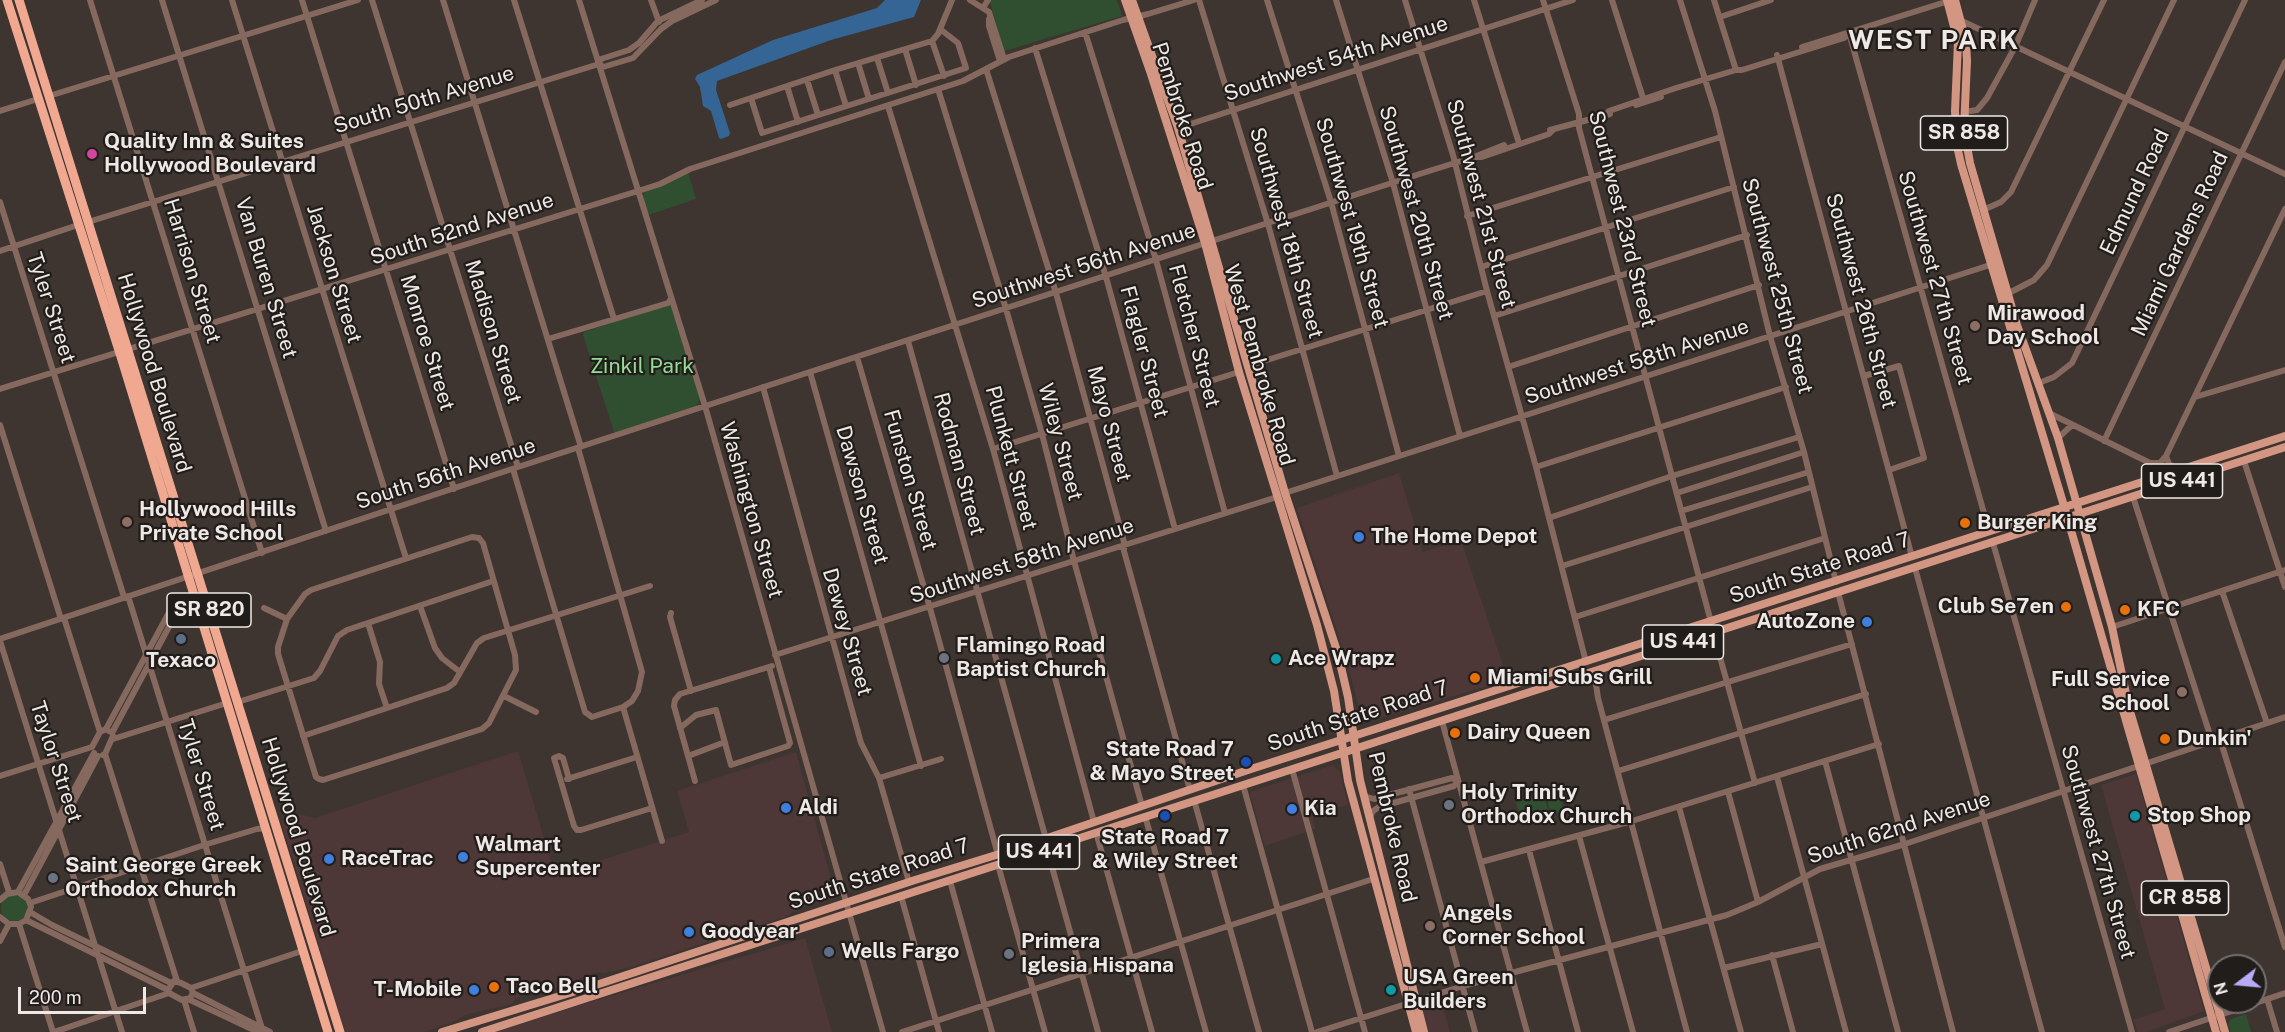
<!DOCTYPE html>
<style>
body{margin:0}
#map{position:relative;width:2285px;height:1032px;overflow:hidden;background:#3e3430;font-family:"Public Sans",sans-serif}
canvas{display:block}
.north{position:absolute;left:2207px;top:954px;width:60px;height:60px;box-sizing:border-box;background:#211d1b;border:2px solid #736f6c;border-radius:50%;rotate:254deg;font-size:16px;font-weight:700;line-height:24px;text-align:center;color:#efe9e6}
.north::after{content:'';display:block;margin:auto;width:21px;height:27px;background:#b7abf7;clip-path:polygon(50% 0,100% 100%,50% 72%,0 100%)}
.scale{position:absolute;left:18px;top:987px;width:128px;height:27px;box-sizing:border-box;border:3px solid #efe9e6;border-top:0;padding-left:8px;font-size:18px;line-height:21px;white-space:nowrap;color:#efe9e6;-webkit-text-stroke:4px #211d1b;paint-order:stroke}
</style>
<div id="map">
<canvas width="2285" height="1032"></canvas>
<div class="north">N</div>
<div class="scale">200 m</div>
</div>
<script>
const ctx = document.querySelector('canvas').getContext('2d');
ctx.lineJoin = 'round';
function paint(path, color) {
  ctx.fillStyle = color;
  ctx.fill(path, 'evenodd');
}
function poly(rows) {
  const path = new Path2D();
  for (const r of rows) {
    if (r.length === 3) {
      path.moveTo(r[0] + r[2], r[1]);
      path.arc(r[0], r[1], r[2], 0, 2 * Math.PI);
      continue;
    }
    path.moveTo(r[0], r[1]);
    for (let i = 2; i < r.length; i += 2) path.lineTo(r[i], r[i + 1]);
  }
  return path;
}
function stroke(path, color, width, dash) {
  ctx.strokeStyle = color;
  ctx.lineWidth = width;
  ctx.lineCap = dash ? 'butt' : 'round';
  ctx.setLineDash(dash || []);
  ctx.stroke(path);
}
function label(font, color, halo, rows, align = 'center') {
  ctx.font = font + ' "Public Sans",sans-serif';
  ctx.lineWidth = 4.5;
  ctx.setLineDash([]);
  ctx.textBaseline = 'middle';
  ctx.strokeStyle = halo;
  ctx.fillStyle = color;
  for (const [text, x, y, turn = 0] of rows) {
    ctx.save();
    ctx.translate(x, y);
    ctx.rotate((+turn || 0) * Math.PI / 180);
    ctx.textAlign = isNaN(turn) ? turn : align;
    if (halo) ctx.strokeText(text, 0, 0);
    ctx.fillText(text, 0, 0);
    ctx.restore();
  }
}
const commercial = poly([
 [1399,473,1423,552,1461,540,1508,680,1363,723,1347,662,1297,508],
 [518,751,555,875,689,832,677,791,796,752,835,893,831,898,797,910,785,917,628,968,604,973,598,972,579,979,575,985,568,987,557,988,532,995,527,994,516,998,512,1004,465,1015,450,1023,424,1032,345,1032,281,821,300,814,315,818],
 [1333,765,1340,772,1348,805,1312,814,1315,829,1265,846,1250,794,1252,791],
 [2136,774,2204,1011,2147,1032,2138,1032,2133,1020,2165,1009,2101,785],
 [805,938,832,1032,490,1032],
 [1440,996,1450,1032,1427,1032,1419,1003]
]);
const green = poly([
 [991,0,1117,0,1122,16,1004,51,990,2],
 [688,172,696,199,648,215,643,197,644,192],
 [667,305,671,306,700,400,696,406,618,433,614,432,583,335,584,332],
 [1558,791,1564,811,1551,815,1546,795],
 [1543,794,1550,816,1522,824,1516,802],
 [14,908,13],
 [2246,1014,2251,1032,2231,1032,2228,1024,2231,1019]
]);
const water = poly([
 [885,0,921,0,914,17,831,40,717,81,716,90,730,133,729,136,721,139,719,138,711,111,703,106,700,87,695,79,697,75,773,40,877,8]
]);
const minor = poly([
 [90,0,262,553],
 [162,0,326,531],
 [232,0,406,558],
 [302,0,454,489],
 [372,0,518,467],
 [443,0,581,447],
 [514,0,614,319],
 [579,0,705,406,883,1032],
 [651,0,659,22],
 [970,0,989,12,1004,59],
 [1199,0,1268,224,1337,476],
 [1267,0,1331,202,1399,456],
 [1336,0,1393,183,1460,436],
 [1405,0,1453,155,1487,291,1536,467,1586,662],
 [1474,0,1518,140],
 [1543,0,1579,114,1579,128,1711,622],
 [1612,0,1643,98],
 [1680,0,1715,111,1770,336,1804,452,1836,582],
 [1714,0,1736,70],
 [983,8,988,0],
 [1720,17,1771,0],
 [989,19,989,26,1000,61],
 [1962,21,2285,174],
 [1085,32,1156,260,1225,513],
 [1849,33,1989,531],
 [932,41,944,76],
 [1802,47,1949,1],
 [1035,48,1106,277,1175,529],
 [905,49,916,85],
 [1777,55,1912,557],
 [877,58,888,93],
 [858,63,869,99],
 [599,64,601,59,629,50,639,43,658,21,702,0],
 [986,69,1056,293,1124,542,1124,551,1190,790],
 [835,70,846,106],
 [807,80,818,115],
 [787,86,798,122],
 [938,89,1006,309,1042,434,1074,561,1142,806],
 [49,96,358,0],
 [751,98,762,133,966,68,958,43,940,29],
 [730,105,835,70,932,41,938,34,952,0],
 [1636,105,1661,97],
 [888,106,993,449,1094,822],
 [0,111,38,99],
 [1964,112,1977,110,1987,98,2015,47,2035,0],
 [1606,114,1609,111,1676,88,1736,70,1742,70,1844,38,1849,33],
 [1178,128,1573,0],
 [1550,130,1610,114],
 [1474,157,1504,145],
 [0,202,124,597],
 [1983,210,2001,202,2011,192,2104,0],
 [1467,216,1721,137],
 [88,222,599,64,603,67,633,58,661,29,672,21,716,0],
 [0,251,78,225],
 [1481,267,1734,187],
 [2007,294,2034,280,2047,265,2174,0],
 [1494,316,1747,235],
 [548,339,668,303,671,299],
 [908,341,1046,839],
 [857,357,930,608,998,855],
 [1248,366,1487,291],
 [1508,367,1759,285],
 [810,372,921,766],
 [1864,376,1899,366,1924,458,1889,470],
 [2039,383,2054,377,2072,363,2245,0],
 [763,387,861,743,879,778,909,882],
 [0,389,638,191,660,184,690,169,963,81,1009,57,1123,20,1148,14,1194,0],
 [2195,397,2285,370],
 [2051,414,2150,463,2161,463],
 [0,425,61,619],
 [2058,438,2072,425],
 [2104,441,2285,62],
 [993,449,1239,372],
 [2166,456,2169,464,2177,470],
 [2244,461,2285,587],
 [1536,467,1786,387],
 [513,469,585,712,592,717,623,707,632,701,638,691,642,672,578,448],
 [2151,478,2153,471,2166,456,2285,209],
 [1285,493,1993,264],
 [1677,493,1804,452],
 [2133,497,2212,741],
 [1681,511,1809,472],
 [1549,518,1672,476,1799,437],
 [472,537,479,538,483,543,515,655,516,670,489,723,482,729,323,780,319,779,316,777,278,654,278,647,287,619,305,594,311,590,472,537],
 [1993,543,2132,1032],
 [1562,566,1812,487],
 [1915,568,2042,1032],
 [2222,591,2267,723],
 [1838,592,1953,1032],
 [128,596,263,1032],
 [420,606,435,648,442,658,460,672],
 [264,608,287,619],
 [671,613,670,617,691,691],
 [1575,617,1825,538],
 [64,618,100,732],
 [368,623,380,662,379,684,387,708],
 [2112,627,2285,570],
 [1713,632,1755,783],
 [0,639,518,467,1212,241,1429,171,1474,157,1482,157,1549,134,1553,130],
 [0,641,122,1032],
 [775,655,1277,497],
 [1594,671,1598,698,1687,1032],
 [504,696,536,712],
 [238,702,314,678,320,671,338,636,347,630,493,581],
 [623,707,662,841],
 [1604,720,1852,644],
 [1442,721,1527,1032],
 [680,728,696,715,716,710,731,765,788,746,790,743,769,667],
 [106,729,172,607,176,607,178,610,112,733],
 [303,736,447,688,454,683,477,643,484,638,650,586],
 [113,739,227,703],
 [2220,739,2285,947],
 [105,754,177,981],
 [103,755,105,754,113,736],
 [688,756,725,742],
 [1825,761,1898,1032],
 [1292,769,1365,1032],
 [1618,771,1866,694],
 [0,776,92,747,100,732,106,729,109,731],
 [1777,777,1846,1032],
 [879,778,941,759],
 [567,779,637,757],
 [569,779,563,758,559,756,554,758,574,826,577,830,581,830,652,808],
 [695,781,674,706,675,700,680,694,772,666],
 [1243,785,1312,1032],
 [1409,789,1475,1032],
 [1728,792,1758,902],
 [1364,796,1374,799,1452,778,1458,781],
 [1194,800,1259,1032],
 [1679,807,1741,1032],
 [1145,816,1206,1032],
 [1370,817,1373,811,1379,807,1454,786,1458,781],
 [1096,832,1152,1032],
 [1579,836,1633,1032],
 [1047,849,1098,1032],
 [1529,850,1578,1032],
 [1481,862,1632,821,1879,744],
 [0,864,9,892],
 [998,865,1045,1032],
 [950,881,992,1032],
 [18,892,94,753],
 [24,895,98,756],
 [901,896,939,1032],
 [0,900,7,894,18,892,28,899,31,907,26,920,19,924,9,924,0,917],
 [30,903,204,845,257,829,266,828],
 [30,912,52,925,171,983],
 [26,920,168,990],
 [19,924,53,1032],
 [0,941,9,924],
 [1772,955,1793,1032],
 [1724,968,1822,944],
 [174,981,181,983,191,988,193,993,190,998,182,1000,169,993,168,990,174,981],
 [191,988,302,951],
 [193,993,270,1032],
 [188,999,258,1032],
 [2267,999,2277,1032],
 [184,1000,194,1032],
 [54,1032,169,993],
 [902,1032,1373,879],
 [1317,1032,1463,986,1727,915,1758,902,1820,869,1905,844,2285,717],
 [2169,1032,2285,993]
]);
const major = poly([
 [1125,0,1151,74,1205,243,1239,372,1317,625,1334,691,1348,781,1416,1032],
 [1132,0,1178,128,1285,493,1338,654,1348,697,1360,780,1424,1032],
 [1947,0,1958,42,1955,111,1957,146,1961,164,2064,506,2216,1032],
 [1955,0,1966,41,1967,61,1964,129,1970,163,2017,325,2058,438,2112,627,2129,708,2225,1032],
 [442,1032,596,985,915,880,1009,851,1248,770,2285,436],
 [482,1032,2285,447]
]);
const highway = poly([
 [7,0,122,360,328,1032],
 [19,0,340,1032]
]);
const markers = [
 [92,154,6,"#d1479c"],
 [1975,326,6,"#8d6e63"],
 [127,522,6,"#8d6e63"],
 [1965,523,6,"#e8710a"],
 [1359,537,6,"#3f7fe0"],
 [2066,607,6,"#e8710a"],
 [2125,610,6,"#e8710a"],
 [1867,622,6,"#3f7fe0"],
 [181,639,6,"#5c6f8a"],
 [944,658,6,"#6b7280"],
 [1276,659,6,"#0f9aa8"],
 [1475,678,6,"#e8710a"],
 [2182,692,6,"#8d6e63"],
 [1455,733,6,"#e8710a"],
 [2165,739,6,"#e8710a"],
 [1246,762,6,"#1a4fb4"],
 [1449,805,6,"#6b7280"],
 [786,808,6,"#3f7fe0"],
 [1292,809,6,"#3f7fe0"],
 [1165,816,6,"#1a4fb4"],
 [2135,816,6,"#0f9aa8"],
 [463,857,6,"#3f7fe0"],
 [329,859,6,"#3f7fe0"],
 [53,878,6,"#6b7280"],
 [1430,926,6,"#8d6e63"],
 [689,932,6,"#3f7fe0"],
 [829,952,6,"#5c6f8a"],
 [1009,954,6,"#6b7280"],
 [494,987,6,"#e8710a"],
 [474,990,6,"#3f7fe0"],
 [1391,990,6,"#0f9aa8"]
];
const shields = [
 [1964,133,87],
 [2182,481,81],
 [209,610,84],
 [1683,642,81],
 [1039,852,81],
 [2185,898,87]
];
const shieldNames = [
 ["SR 858",1964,133],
 ["US 441",2182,481],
 ["SR 820",209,610],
 ["US 441",1683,642],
 ["US 441",1039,852],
 ["CR 858",2185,898]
];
const streetNames = [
 ["Southwest 54th Avenue",1336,59,-18],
 ["South 50th Avenue",424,100,-17],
 ["Pembroke Road",1182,116,72],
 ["Edmund Road",2135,192,-65],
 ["Southwest 21st Street",1481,204,75],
 ["Southwest 20th Street",1416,213,74],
 ["Southwest 23rd Street",1622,219,76],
 ["Southwest 19th Street",1352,223,74],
 ["South 52nd Avenue",462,229,-18],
 ["Southwest 18th Street",1286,233,74],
 ["Miami Gardens Road",2180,244,-65],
 ["Southwest 56th Avenue",1084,266,-18],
 ["Harrison Street",192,271,73],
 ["Jackson Street",334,274,73],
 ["Van Buren Street",266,278,73],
 ["Southwest 27th Street",1935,278,74],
 ["Southwest 25th Street",1777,286,75],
 ["Southwest 26th Street",1861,301,75],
 ["Tyler Street",51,308,72],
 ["Madison Street",493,332,73],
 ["Fletcher Street",1194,336,75],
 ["Monroe Street",427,343,73],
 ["Flagler Street",1144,352,75],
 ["Southwest 58th Avenue",1637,362,-18],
 ["West Pembroke Road",1259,365,74],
 ["Hollywood Boulevard",154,373,73],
 ["Mayo Street",1109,424,75],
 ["Wiley Street",1060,442,75],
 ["Plunkett Street",1011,458,75],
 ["Rodman Street",959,464,75],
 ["South 56th Avenue",446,474,-18],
 ["Funston Street",910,480,74],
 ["Dawson Street",862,495,74],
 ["Washington Street",751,510,74],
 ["Southwest 58th Avenue",1022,561,-18],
 ["South State Road 7",1820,568,-18],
 ["Dewey Street",847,632,74],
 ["South State Road 7",1358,716,-18],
 ["Taylor Street",56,762,72],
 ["Tyler Street",201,775,73],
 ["Pembroke Road",1392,827,77],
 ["South 62nd Avenue",1899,828,-18],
 ["Hollywood Boulevard",298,837,73],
 ["Southwest 27th Street",2098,852,74],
 ["South State Road 7",879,874,-18]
];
const poiNames = [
 ["Quality Inn & Suites",104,142],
 ["Hollywood Boulevard",104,166],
 ["Mirawood",1987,314],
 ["Day School",1987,338],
 ["Hollywood Hills",139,510],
 ["Private School",139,534],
 ["Burger King",1977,523],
 ["The Home Depot",1371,537],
 ["Club Se7en",2054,607,"right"],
 ["KFC",2137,610],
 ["AutoZone",1855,622,"right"],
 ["Flamingo Road",956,646],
 ["Baptist Church",956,670],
 ["Ace Wrapz",1288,659],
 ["Texaco",181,661,"center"],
 ["Miami Subs Grill",1487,678],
 ["Full Service",2170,680,"right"],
 ["School",2170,704,"right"],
 ["Dairy Queen",1467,733],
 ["Dunkin'",2177,739],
 ["State Road 7",1234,750,"right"],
 ["& Mayo Street",1234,774,"right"],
 ["Holy Trinity",1461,793],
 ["Orthodox Church",1461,817],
 ["Aldi",798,808],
 ["Kia",1304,809],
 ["Stop Shop",2147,816],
 ["State Road 7",1165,838,"center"],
 ["& Wiley Street",1165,862,"center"],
 ["Walmart",475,845],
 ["Supercenter",475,869],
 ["RaceTrac",341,859],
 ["Saint George Greek",65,866],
 ["Orthodox Church",65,890],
 ["Angels",1442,914],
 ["Corner School",1442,938],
 ["Goodyear",701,932],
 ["Primera",1021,942],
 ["Iglesia Hispana",1021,966],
 ["Wells Fargo",841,952],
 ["USA Green",1403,978],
 ["Builders",1403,1002],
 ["Taco Bell",506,987],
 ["T-Mobile",462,990,"right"]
];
const parkNames = [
 ["Zinkil Park",642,367]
];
const districtNames = [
 ["WEST PARK",1934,41]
];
paint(commercial, '#4d3837');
paint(green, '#304f30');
paint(water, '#356594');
stroke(minor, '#85685e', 6);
stroke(major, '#d29683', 8);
stroke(highway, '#f0a891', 9);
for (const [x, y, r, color] of markers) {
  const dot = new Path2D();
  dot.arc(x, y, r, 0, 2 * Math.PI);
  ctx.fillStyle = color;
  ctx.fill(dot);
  stroke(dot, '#211d1b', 2);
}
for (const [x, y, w] of shields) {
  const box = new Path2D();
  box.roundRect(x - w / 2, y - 17, w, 34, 4.5);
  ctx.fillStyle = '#211d1b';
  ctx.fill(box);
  stroke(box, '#efe9e6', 1.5);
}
label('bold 20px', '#efe9e6', null, shieldNames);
label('21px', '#efe9e6', '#211d1b', streetNames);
label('bold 21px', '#efe9e6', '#211d1b', poiNames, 'left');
label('21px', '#94db94', '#211d1b', parkNames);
ctx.letterSpacing = '1.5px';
label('bold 27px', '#efe9e6', '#211d1b', districtNames);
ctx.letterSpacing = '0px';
</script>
